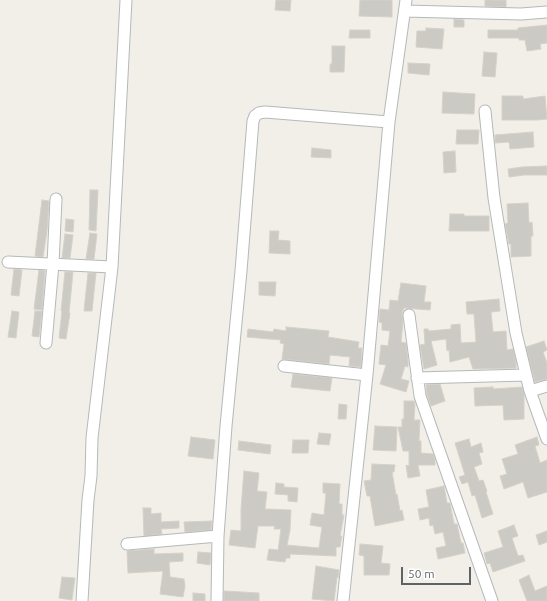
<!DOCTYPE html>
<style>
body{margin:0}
#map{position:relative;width:547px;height:601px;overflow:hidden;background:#f1efe8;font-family:Ubuntu,sans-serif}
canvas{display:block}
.scale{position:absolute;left:401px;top:567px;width:70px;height:18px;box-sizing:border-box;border:2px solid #5f6368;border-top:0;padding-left:5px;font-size:12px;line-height:14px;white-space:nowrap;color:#5f6368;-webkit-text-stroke:3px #fff;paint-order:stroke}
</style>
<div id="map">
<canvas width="547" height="601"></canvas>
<div class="scale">50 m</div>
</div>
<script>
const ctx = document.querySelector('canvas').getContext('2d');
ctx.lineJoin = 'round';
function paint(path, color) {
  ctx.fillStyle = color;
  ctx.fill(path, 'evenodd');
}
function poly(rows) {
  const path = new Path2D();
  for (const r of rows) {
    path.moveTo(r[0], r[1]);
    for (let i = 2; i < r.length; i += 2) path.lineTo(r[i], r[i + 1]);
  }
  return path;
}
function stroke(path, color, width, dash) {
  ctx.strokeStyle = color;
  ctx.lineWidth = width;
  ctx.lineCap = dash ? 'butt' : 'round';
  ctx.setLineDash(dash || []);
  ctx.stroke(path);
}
const building = poly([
 [276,0,291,0,290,11,275,10,276,0],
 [360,0,392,0,392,17,359,16,360,0],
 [485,0,506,0,506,7,485,6,485,0],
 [454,19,464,20,464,27,454,27,454,19],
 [547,25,547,43,540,44,541,49,527,51,525,40,519,40,519,38,488,38,488,30,518,30,518,28,547,25],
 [426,28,444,29,442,49,416,47,417,31,426,31,426,28],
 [350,30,370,30,370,38,349,38,350,30],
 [332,46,345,46,344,72,330,72,330,64,332,64,332,46],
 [484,52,497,53,495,77,482,76,484,52],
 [408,63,430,64,429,75,408,73,408,63],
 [443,92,475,94,474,114,442,113,443,92],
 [502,96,523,96,523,99,545,96,547,119,537,120,502,120,502,96],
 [457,130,479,130,478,144,456,144,457,130],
 [533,132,534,147,510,149,509,142,495,143,495,135,533,132],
 [312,148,331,150,331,158,311,157,312,148],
 [455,151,456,172,444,173,443,152,455,151],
 [547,166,547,175,524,175,509,177,508,169,522,167,547,166],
 [90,190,98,190,96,231,89,230,90,190],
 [42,200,49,201,47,231,43,257,35,256,42,200],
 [528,203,529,223,532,222,533,236,531,236,531,256,511,257,511,244,509,244,505,224,508,223,507,204,528,203],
 [450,214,464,214,464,216,489,216,489,231,449,231,450,214],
 [66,219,74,220,73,232,65,231,66,219],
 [270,231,279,231,278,240,290,241,290,254,269,253,270,231],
 [90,233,97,234,94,259,86,259,90,233],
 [65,234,73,235,70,258,62,258,65,234],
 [14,269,22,270,19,296,11,295,14,269],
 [39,270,45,271,42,310,34,309,39,270],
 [65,272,73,272,69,313,70,313,66,339,59,338,62,311,61,311,65,272],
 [88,273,96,273,92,311,84,311,88,273],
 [259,282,276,282,275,296,259,295,259,282],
 [401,283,426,286,424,302,431,302,430,310,404,308,402,313,403,322,401,342,406,343,408,361,408,367,405,366,401,379,409,381,406,392,380,384,386,365,379,364,381,345,388,346,390,331,382,330,382,323,379,322,380,309,389,310,390,300,398,301,401,283],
 [499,299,500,311,491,312,493,332,506,331,507,350,513,349,516,362,516,368,473,369,469,357,450,362,449,350,447,351,446,339,431,341,437,365,424,369,420,345,425,344,424,329,428,329,429,331,451,329,451,325,460,324,461,343,476,342,474,314,467,314,466,302,499,299],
 [12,311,19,312,16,338,8,337,12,311],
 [35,311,42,311,39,337,32,336,35,311],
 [286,327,329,331,328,337,359,342,358,348,362,348,361,367,349,366,350,357,330,355,329,364,282,359,284,344,280,343,281,340,247,337,248,329,273,332,274,329,286,331,286,327],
 [544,341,547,350,543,352,547,363,547,379,535,382,526,347,544,341],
 [293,374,332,378,330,391,291,387,293,374],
 [440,384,445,401,431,406,427,394,426,385,440,384],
 [493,387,493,389,522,387,524,394,524,419,504,420,503,405,475,406,474,388,493,387],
 [404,401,414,401,415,404,414,420,420,420,419,441,421,441,421,453,433,454,435,460,435,465,418,465,420,476,408,478,406,465,409,466,409,451,403,451,398,427,402,427,402,419,404,419,404,401],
 [339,404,347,405,346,419,338,419,339,404],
 [375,426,397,427,396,451,373,450,375,426],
 [319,433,331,434,329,445,317,444,319,433],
 [191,437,215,440,213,459,188,456,191,437],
 [537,437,539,445,535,446,540,463,547,460,547,492,528,498,523,482,504,489,500,476,507,474,502,459,518,454,515,445,537,437],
 [469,439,471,447,481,443,483,452,479,453,482,464,474,467,479,481,483,480,487,491,486,492,493,514,482,518,475,495,472,496,468,482,462,484,459,477,465,475,455,443,469,439],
 [293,440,309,440,308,453,292,453,293,440],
 [239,441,271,445,270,454,238,450,239,441],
 [372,464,395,465,394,472,392,472,396,495,397,494,400,511,402,510,404,520,375,526,370,496,367,496,364,481,371,480,372,464],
 [244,471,259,473,257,491,267,492,265,509,291,510,290,530,287,545,319,548,322,527,310,525,312,513,324,515,326,493,323,493,323,483,340,484,339,504,342,504,342,515,344,515,340,536,342,536,340,547,336,547,336,556,290,554,290,558,286,558,285,562,267,560,269,549,278,550,281,529,274,529,275,526,258,526,255,548,229,545,231,530,241,531,241,509,244,471],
 [276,483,284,484,284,487,298,488,297,502,288,501,288,495,275,494,276,483],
 [444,486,447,503,450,503,454,524,457,524,461,543,463,543,465,553,438,559,436,548,446,546,443,532,435,534,433,525,430,526,429,518,420,520,418,509,429,507,426,490,444,486],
 [143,508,151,508,151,514,161,513,161,522,179,521,179,528,161,529,162,534,144,536,143,508],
 [212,521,211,530,185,532,184,522,212,521],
 [514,525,518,536,512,538,518,556,523,555,525,561,493,572,490,563,487,564,484,553,503,547,498,531,514,525],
 [547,531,547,542,539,545,536,535,547,531],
 [360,544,383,546,381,563,390,564,389,575,364,575,364,556,359,555,360,544],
 [154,549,154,554,183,553,183,561,169,562,170,577,184,579,185,586,183,597,160,594,163,571,128,573,127,551,154,549],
 [198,552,211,553,210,565,197,563,198,552],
 [316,566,339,570,338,578,337,577,334,601,312,599,316,566],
 [529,575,535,591,547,586,547,601,527,601,519,580,529,575],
 [62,577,75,578,72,600,59,598,62,577],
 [224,591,259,593,259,601,224,601,224,591],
 [193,593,205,594,205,601,193,601,193,593]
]);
const minor = poly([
 [405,11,521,14,547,12],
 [485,111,494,198,516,333,530,391,547,439],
 [8,262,112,267],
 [409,315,420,396,492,601],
 [46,343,53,264,56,199],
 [284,366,367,375],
 [417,378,526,375],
 [530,391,547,386],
 [127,544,218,536],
 [82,601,88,500,91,476,92,438,112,267,126,0],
 [217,601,218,536,226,426,241,271,253,121,255,116,259,113,265,112,389,122],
 [343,601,367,375,389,122,406,0]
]);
paint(building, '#cccac5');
stroke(building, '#d6d1c6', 1);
stroke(minor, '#b5b8bc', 13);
stroke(minor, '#fff', 11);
</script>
